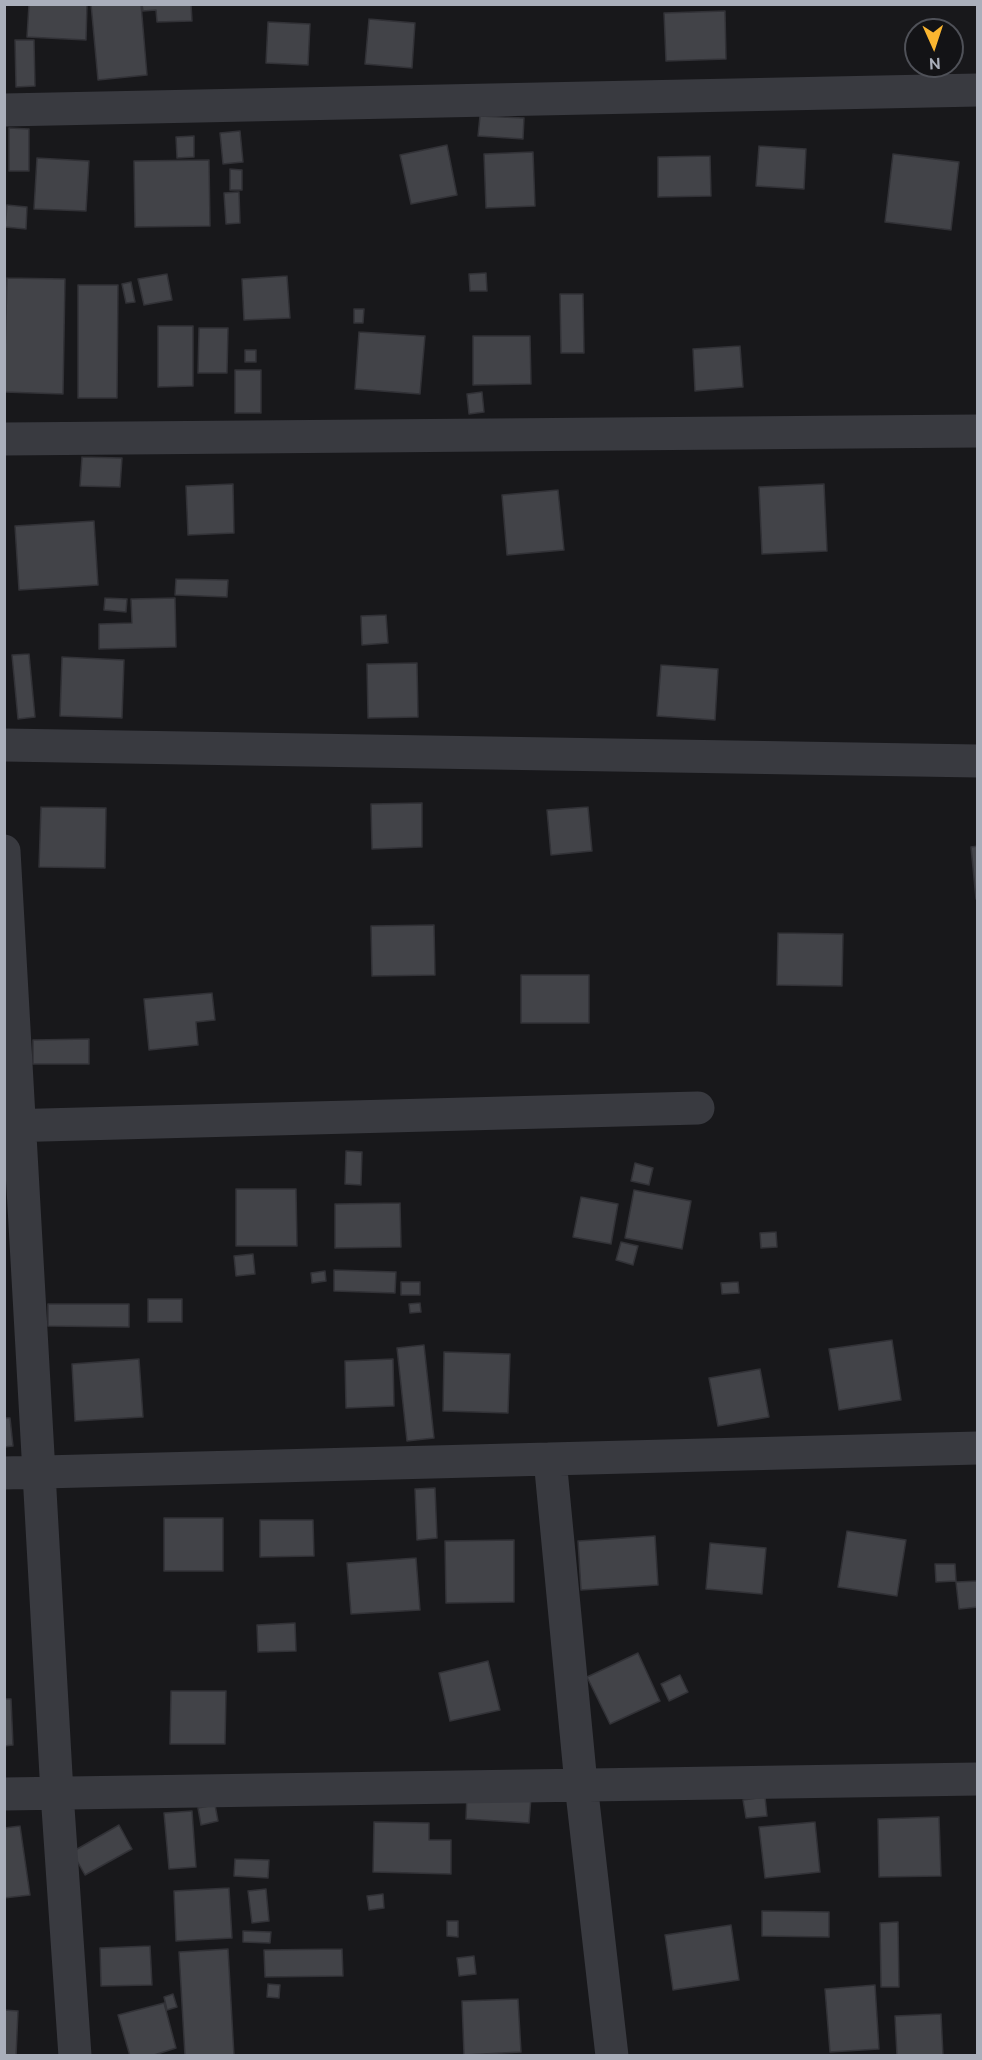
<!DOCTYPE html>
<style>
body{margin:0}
#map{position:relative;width:982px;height:2060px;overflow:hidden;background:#18181b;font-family:Ubuntu,sans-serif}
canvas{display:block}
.frame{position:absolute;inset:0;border:6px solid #aaafbb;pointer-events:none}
.north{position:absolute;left:904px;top:18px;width:60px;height:60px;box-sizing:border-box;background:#131316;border:2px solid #4f5158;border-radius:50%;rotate:177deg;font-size:16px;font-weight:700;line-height:24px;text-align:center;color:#aaafbb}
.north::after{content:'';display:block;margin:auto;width:21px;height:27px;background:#fbb630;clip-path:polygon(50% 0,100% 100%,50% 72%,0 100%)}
</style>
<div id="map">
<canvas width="982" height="2060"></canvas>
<div class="frame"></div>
<div class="north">N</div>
</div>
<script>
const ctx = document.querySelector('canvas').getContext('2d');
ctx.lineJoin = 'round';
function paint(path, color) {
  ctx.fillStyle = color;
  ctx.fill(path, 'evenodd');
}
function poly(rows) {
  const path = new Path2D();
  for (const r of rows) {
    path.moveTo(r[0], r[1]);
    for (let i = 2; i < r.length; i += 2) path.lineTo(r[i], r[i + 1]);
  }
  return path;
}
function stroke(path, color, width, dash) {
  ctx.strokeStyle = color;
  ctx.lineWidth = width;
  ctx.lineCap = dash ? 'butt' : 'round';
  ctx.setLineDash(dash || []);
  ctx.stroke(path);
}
const building = poly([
 [29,4,87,4,86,40,27,37,29,4],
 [91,4,141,4,147,75,98,80,91,4],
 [142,4,191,4,192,21,157,22,156,10,143,11,142,4],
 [725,11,726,59,666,61,664,13,725,11],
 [369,19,415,23,412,68,365,64,369,19],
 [268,22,310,24,308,65,266,63,268,22],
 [15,40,34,40,35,86,16,87,15,40],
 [480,116,524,118,523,139,478,136,480,116],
 [9,128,29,129,29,171,9,171,9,128],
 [240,131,243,162,223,164,220,133,240,131],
 [194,136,194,157,177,158,176,137,194,136],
 [447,145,457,195,411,204,400,155,447,145],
 [759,146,806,149,804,189,756,186,759,146],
 [533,152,535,206,486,208,484,154,533,152],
 [893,154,959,162,951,230,885,222,893,154],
 [710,156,711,196,658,197,658,157,710,156],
 [37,158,89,161,86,211,34,209,37,158],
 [209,160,210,226,135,227,134,161,209,160],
 [230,169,242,170,242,190,230,190,230,169],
 [239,192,240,223,226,224,224,193,239,192],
 [7,205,27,207,26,229,5,227,7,205],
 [486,273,487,291,470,291,469,274,486,273],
 [167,274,172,300,144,305,138,279,167,274],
 [287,276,290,318,244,320,242,279,287,276],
 [7,278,65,279,63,394,4,392,7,278],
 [131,282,135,302,126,303,122,284,131,282],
 [78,285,118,285,117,398,78,398,78,285],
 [560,294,583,294,584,353,561,353,560,294],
 [354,309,364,309,363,323,354,323,354,309],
 [158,326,193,326,193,386,158,387,158,326],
 [199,328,228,328,227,373,198,373,199,328],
 [359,332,425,336,420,394,355,389,359,332],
 [473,336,530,336,531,384,473,385,473,336],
 [740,346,743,387,695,391,693,349,740,346],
 [245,350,256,350,256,362,245,362,245,350],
 [235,370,261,370,261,413,235,413,235,370],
 [482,392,484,412,469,414,467,394,482,392],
 [82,457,122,458,120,487,80,486,82,457],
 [233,484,234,533,188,535,186,486,233,484],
 [824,484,827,551,762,554,759,487,824,484],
 [558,490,564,550,507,555,502,495,558,490],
 [94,521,98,585,19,590,15,526,94,521],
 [176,579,228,580,227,597,175,595,176,579],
 [105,598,127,599,126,612,104,610,105,598],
 [175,598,176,647,99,649,99,624,132,623,131,599,175,598],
 [386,615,388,643,362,645,361,616,386,615],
 [29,654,35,717,18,719,12,655,29,654],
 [62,657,124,660,122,718,60,716,62,657],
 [417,663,418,717,368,718,367,664,417,663],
 [661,665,718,669,715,720,657,716,661,665],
 [422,803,422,847,372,849,371,804,422,803],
 [41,807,106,808,105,868,39,867,41,807],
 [588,807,592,851,551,855,547,810,588,807],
 [978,846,978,899,976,899,971,847,978,846],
 [434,925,435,975,372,976,371,926,434,925],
 [778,933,843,934,842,986,777,985,778,933],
 [521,975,589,975,589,1023,521,1023,521,975],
 [212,993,215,1020,196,1022,198,1045,149,1050,144,999,212,993],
 [89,1039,89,1064,33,1064,33,1040,89,1039],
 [346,1151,362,1152,361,1185,345,1184,346,1151],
 [635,1163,653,1168,649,1185,631,1181,635,1163],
 [236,1189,296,1189,297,1246,236,1246,236,1189],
 [634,1190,691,1201,682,1249,625,1238,634,1190],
 [581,1197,618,1204,611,1244,573,1237,581,1197],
 [400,1203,401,1247,335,1248,335,1204,400,1203],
 [776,1232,777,1247,761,1248,760,1233,776,1232],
 [621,1242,638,1246,633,1265,616,1260,621,1242],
 [253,1254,255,1274,236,1276,234,1256,253,1254],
 [334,1270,396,1272,395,1293,334,1291,334,1270],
 [325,1271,326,1281,312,1283,311,1273,325,1271],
 [401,1282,420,1282,420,1295,401,1295,401,1282],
 [738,1282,739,1293,722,1294,721,1283,738,1282],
 [148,1299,182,1299,182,1322,148,1322,148,1299],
 [420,1303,421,1312,410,1313,409,1304,420,1303],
 [48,1304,129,1304,129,1327,48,1326,48,1304],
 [892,1340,901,1400,839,1410,829,1349,892,1340],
 [424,1345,434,1438,407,1441,397,1348,424,1345],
 [444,1352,510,1354,508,1413,443,1411,444,1352],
 [139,1359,143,1417,75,1421,72,1364,139,1359],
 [393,1359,394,1406,346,1408,345,1361,393,1359],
 [760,1369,769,1417,718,1426,709,1378,760,1369],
 [4,1418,10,1418,13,1446,4,1447,4,1418],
 [435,1488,437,1538,417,1540,415,1489,435,1488],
 [164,1518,223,1518,223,1571,164,1571,164,1518],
 [260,1520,313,1520,314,1556,260,1557,260,1520],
 [847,1531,906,1540,897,1596,838,1587,847,1531],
 [655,1536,658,1585,581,1590,578,1541,655,1536],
 [514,1540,514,1602,446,1603,445,1541,514,1540],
 [710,1543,766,1548,762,1594,706,1589,710,1543],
 [416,1558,420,1610,351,1614,347,1563,416,1558],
 [935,1564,955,1564,956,1581,936,1582,935,1564],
 [978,1581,978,1607,959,1609,956,1582,978,1581],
 [295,1623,296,1651,258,1652,257,1625,295,1623],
 [638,1653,660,1701,610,1724,587,1677,638,1653],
 [488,1661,500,1710,450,1721,439,1673,488,1661],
 [680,1675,688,1692,669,1701,661,1684,680,1675],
 [171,1691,226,1691,225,1744,170,1744,171,1691],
 [4,1699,11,1699,13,1745,4,1746,4,1699],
 [467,1793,531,1797,529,1823,466,1819,467,1793],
 [765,1797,767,1816,746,1818,743,1800,765,1797],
 [215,1805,218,1821,201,1825,198,1808,215,1805],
 [192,1811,196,1867,169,1869,164,1813,192,1811],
 [939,1817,941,1876,879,1877,878,1819,939,1817],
 [374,1822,429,1823,429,1840,451,1840,451,1874,373,1872,374,1822],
 [815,1822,820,1872,765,1878,759,1827,815,1822],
 [119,1825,132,1849,85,1875,72,1852,119,1825],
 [20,1826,30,1895,4,1898,4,1828,20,1826],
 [235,1859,269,1860,268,1878,234,1876,235,1859],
 [229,1888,232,1938,176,1941,174,1891,229,1888],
 [266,1889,269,1921,252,1923,248,1891,266,1889],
 [383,1894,384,1908,369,1910,367,1896,383,1894],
 [762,1911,829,1912,829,1937,762,1936,762,1911],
 [447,1921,458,1921,458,1937,447,1936,447,1921],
 [898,1922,899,1987,881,1987,880,1923,898,1922],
 [731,1925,739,1980,673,1990,665,1935,731,1925],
 [243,1931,271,1932,270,1943,243,1942,243,1931],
 [150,1946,152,1985,101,1986,100,1948,150,1946],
 [228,1949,234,2056,185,2056,179,1952,228,1949],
 [342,1949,343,1976,265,1977,264,1950,342,1949],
 [474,1956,476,1974,459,1976,457,1958,474,1956],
 [268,1984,280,1985,279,1998,267,1997,268,1984],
 [875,1985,879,2049,830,2052,825,1989,875,1985],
 [173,1994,177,2007,167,2010,164,1997,173,1994],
 [518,1999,521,2052,464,2055,462,2001,518,1999],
 [164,2003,176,2048,151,2056,130,2056,118,2015,164,2003],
 [4,2010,18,2011,16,2056,4,2056,4,2010],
 [941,2014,943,2056,897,2056,895,2016,941,2014]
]);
const minor = poly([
 [4,110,978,90],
 [4,439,978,431],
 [4,745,978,761],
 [4,851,57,1793,75,2056],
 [4,1126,698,1108],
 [550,1459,581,1784,612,2056],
 [4,1473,978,1448],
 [4,1794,978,1779]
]);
paint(building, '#424348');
stroke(building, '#323237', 1.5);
stroke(minor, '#393a40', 33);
</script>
